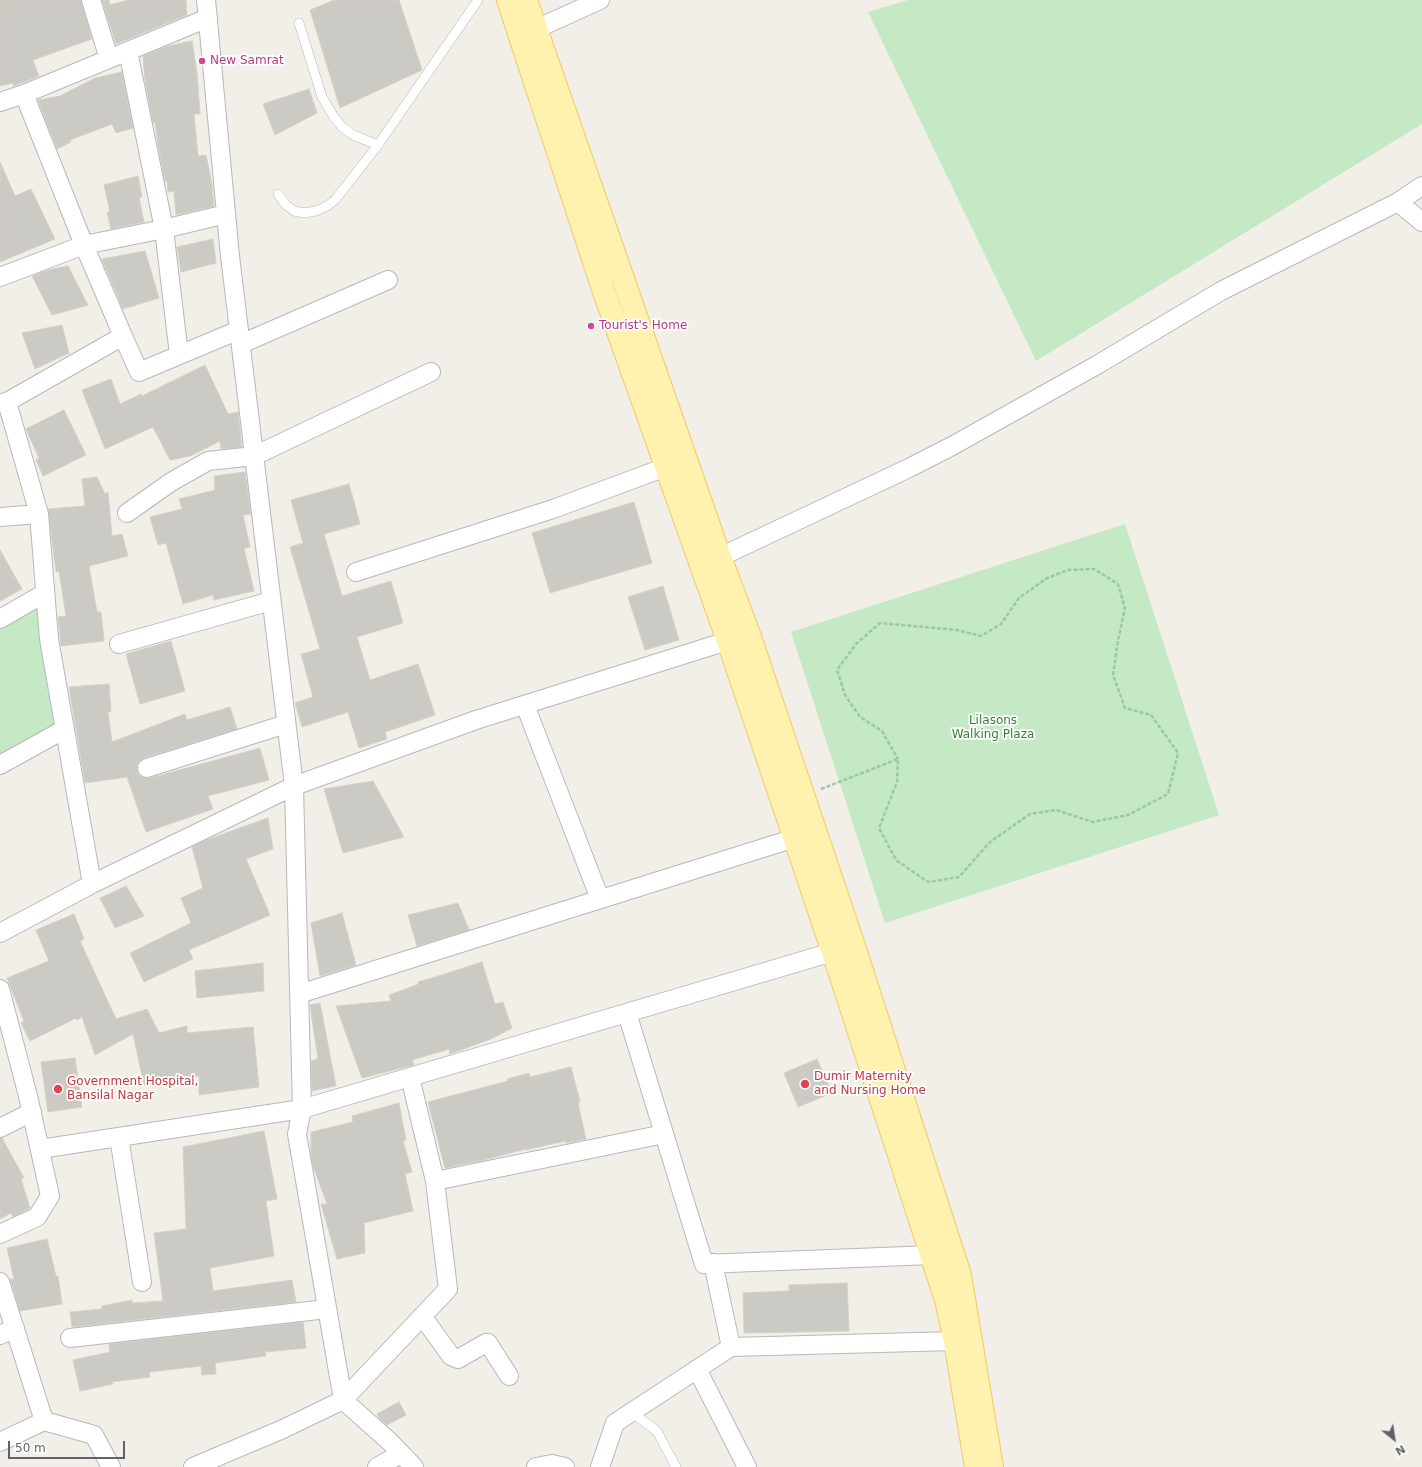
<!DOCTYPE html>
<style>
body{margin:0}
#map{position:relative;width:1422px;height:1467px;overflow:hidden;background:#f1efe8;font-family:"DejaVu Sans",sans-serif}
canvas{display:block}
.north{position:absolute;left:1374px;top:1419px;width:40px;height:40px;-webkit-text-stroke:3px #fff;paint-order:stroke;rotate:150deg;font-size:11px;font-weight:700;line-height:16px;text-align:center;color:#5f6368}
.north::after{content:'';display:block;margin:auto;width:14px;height:18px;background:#5f6368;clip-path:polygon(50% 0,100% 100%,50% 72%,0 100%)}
.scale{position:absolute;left:8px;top:1441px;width:117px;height:18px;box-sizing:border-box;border:2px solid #5f6368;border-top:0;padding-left:5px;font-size:12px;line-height:14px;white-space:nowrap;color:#5f6368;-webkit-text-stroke:3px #fff;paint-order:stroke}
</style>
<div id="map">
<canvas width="1422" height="1467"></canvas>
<div class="north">N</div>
<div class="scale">50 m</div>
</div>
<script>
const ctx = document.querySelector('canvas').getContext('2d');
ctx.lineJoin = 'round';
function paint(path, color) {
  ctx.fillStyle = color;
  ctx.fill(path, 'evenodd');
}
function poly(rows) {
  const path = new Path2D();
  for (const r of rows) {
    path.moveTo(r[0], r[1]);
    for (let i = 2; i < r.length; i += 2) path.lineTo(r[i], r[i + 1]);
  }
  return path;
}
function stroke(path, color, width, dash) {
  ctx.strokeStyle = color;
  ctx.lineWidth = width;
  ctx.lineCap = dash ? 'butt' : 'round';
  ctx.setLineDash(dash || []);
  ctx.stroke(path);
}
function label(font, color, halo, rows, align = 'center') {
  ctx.font = font + ' "DejaVu Sans",sans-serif';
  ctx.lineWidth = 3.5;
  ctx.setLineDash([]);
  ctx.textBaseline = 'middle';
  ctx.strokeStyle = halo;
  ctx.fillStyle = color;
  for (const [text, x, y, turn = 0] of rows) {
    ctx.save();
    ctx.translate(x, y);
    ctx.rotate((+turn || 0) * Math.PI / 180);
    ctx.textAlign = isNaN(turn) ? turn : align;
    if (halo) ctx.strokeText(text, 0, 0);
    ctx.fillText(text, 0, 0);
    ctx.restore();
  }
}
const green = poly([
 [908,0,1422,0,1422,124,1036,361,868,12],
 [1125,524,1219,815,885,923,791,632],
 [38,607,57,726,0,758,0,627]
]);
const building = poly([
 [0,0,81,0,92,39,33,60,39,76,14,86,13,83,0,86,0,0],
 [102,0,109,0,110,5,128,0,186,0,187,15,116,44,102,0],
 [334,0,399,0,422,70,340,108,310,10,334,0],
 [192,41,197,73,200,114,194,114,198,156,206,155,212,184,214,206,176,215,174,191,168,192,167,181,165,181,158,145,155,122,153,123,145,80,143,56,168,46,192,41],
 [122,72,133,128,116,133,112,124,70,140,71,142,57,149,38,100,60,96,95,78,122,72],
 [309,89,317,113,275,135,263,104,309,89],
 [0,162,15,196,31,189,55,239,0,262,0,162],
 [138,176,142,197,139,198,144,222,111,229,107,212,110,212,104,185,138,176],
 [213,239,216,263,181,272,177,247,213,239],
 [145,251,159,298,123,309,102,259,145,251],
 [68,266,88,305,52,315,32,276,48,270,68,266],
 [62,325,69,353,35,369,22,333,62,325],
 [205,365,228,414,238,412,242,447,221,449,220,441,190,456,170,460,153,427,105,449,82,390,111,379,120,404,141,394,142,396,205,365],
 [64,410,86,455,43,476,36,460,39,458,26,429,64,410],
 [245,472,251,514,243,515,250,547,244,548,254,591,214,600,213,595,183,604,166,543,158,545,150,517,182,509,179,499,215,490,214,476,245,472],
 [97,477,105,494,108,492,112,536,122,534,128,556,89,566,97,612,101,612,104,641,61,646,58,617,66,616,59,571,56,572,48,509,85,506,82,479,97,477],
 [349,484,360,524,324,534,342,596,391,581,403,623,357,637,370,680,418,664,435,715,385,732,387,739,359,748,348,712,302,727,295,703,313,697,301,654,320,649,290,547,303,543,291,500,349,484],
 [634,502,652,563,550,593,532,533,634,502],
 [0,550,22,589,0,601,0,550],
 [663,586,679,640,645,650,628,597,663,586],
 [171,641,185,691,140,704,126,654,171,641],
 [109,684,111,711,108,712,112,742,185,714,187,720,230,707,237,729,143,758,139,761,137,766,137,772,140,776,145,778,150,778,260,748,269,780,208,796,213,809,146,832,127,777,85,783,69,687,109,684],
 [373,781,404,837,343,853,324,789,373,781],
 [268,818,273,849,246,859,270,915,189,950,193,959,144,982,130,953,191,923,181,898,203,888,192,847,206,840,268,818],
 [126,886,144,916,115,928,100,898,126,886],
 [458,903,469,930,417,946,408,915,458,903],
 [342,913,356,965,320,976,311,923,342,913],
 [74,914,84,939,80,941,116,1019,147,1009,159,1033,187,1026,187,1033,253,1027,259,1087,199,1095,199,1076,144,1085,133,1034,95,1055,82,1017,77,1020,76,1018,30,1041,21,1023,24,1021,7,978,49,961,36,930,74,914],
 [482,962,495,1004,503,1002,512,1028,491,1039,450,1054,449,1049,412,1060,414,1065,362,1078,336,1006,391,1001,389,995,419,984,418,982,445,974,482,962],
 [263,963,264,991,197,998,195,971,263,963],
 [320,1003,336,1086,312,1091,311,1061,318,1059,310,1005,320,1003],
 [75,1058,82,1107,48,1112,41,1062,75,1058],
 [817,1059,832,1093,798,1107,784,1073,817,1059],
 [571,1067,580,1102,578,1103,586,1139,566,1143,565,1141,526,1150,526,1149,484,1160,445,1168,428,1102,508,1081,507,1079,529,1073,530,1077,571,1067],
 [399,1103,406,1140,403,1141,412,1172,405,1174,413,1211,364,1223,365,1253,337,1259,321,1204,327,1204,314,1169,311,1156,311,1132,353,1122,352,1116,399,1103],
 [264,1131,277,1199,266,1201,274,1256,210,1268,213,1291,292,1280,296,1302,72,1327,70,1312,102,1309,102,1306,132,1300,132,1303,163,1301,154,1233,186,1229,183,1147,264,1131],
 [0,1138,2,1138,24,1178,21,1179,30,1208,13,1217,11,1213,0,1219,0,1138],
 [47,1239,56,1276,58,1276,62,1304,20,1311,10,1279,14,1279,7,1248,47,1239],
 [847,1283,849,1331,744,1333,743,1293,789,1291,789,1285,847,1283],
 [303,1322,306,1348,265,1352,266,1356,215,1363,216,1374,202,1375,201,1366,149,1372,150,1377,112,1382,113,1384,80,1391,73,1360,110,1352,109,1344,303,1322],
 [399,1402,406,1415,387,1425,380,1419,377,1414,399,1402]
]);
const path = poly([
 [821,789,898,759,897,782,879,828,896,860,928,882,959,877,990,842,1030,814,1056,810,1093,822,1128,815,1168,794,1178,753,1151,715,1125,708,1113,675,1118,641,1125,608,1118,584,1094,569,1068,570,1047,578,1019,598,1001,624,981,636,957,630,880,623,856,644,837,670,845,695,860,717,882,731,898,759]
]);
const lane = poly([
 [299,23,322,97,334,117,342,127,353,135,378,145],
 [278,194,286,205,294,211,304,213,316,211,327,206,335,200,378,145,478,0],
 [631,1412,653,1428,658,1433,676,1467]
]);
const street = poly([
 [91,0,109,59],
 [206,0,230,256,294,786,302,1109,297,1134,343,1400,389,1441,414,1467],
 [536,29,600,0],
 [128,51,164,229,179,355],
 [0,102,24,94,208,18],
 [1398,202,1422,222],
 [0,277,84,245,164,229,226,214],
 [118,325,139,372,239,330],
 [241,344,388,280],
 [7,402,39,514,49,639,92,884],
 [0,403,7,402,123,336,84,245,24,94],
 [127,513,171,482,208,461,254,456,431,372],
 [0,517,39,514],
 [720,557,909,468,952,446,1097,365,1221,291,1398,202,1422,186],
 [356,572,553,509,666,467],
 [0,619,45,593],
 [119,644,271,601],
 [525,705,600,899],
 [0,765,65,729],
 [147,768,286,724],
 [0,933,92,884,294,786,476,720,740,637],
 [0,989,28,1096,50,1196,37,1217,0,1234],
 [299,994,795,838],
 [627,1013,704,1264,932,1255],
 [0,1128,32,1112],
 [119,1137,142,1282],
 [40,1149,302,1109,846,948],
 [435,1181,664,1134],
 [713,1263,731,1347],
 [0,1282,44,1421,94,1435,111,1467],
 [422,1316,451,1356,458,1359,486,1343,488,1343,509,1376],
 [0,1335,15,1328],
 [70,1338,327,1309],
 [697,1369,747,1467],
 [0,1442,44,1421],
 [193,1467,283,1429,343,1400,448,1289,435,1181,410,1077],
 [377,1467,401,1454],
 [536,1467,552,1464,565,1467],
 [600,1467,615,1423,731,1347,955,1341]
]);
const primary = poly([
 [508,0,604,292,728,641,833,952,946,1300,955,1341,976,1467],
 [526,0,720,557,749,634,854,946,960,1275,992,1467]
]);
const markers = [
 [202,61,4,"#d1479c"],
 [591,326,4,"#d1479c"],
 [805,1084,5,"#e0444e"],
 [58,1089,5,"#e0444e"]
];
const hotelNames = [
 ["New Samrat",210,61],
 ["Tourist's Home",599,326]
];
const parkNames = [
 ["Lilasons",993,721],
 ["Walking Plaza",993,735]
];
const healthNames = [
 ["Dumir Maternity",814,1077],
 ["and Nursing Home",814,1091],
 ["Government Hospital,",67,1082],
 ["Bansilal Nagar",67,1096]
];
paint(green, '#c5e8c5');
paint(building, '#cccac5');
stroke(building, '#d6d1c6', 1);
stroke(lane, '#b5b8bc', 10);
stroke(street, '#b5b8bc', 20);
stroke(primary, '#f2c960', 24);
stroke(path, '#9cc7a9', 2.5, [4, 2]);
stroke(lane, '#fff', 9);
stroke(street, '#fff', 18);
stroke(primary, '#fff2af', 22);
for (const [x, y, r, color] of markers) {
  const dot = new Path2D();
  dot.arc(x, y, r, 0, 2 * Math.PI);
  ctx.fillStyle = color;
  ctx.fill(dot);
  stroke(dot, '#fff', 1.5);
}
label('12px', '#b23c85', '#fff', hotelNames, 'left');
label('12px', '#348238', '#fff', parkNames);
label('12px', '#be3a42', '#fff', healthNames, 'left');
</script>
